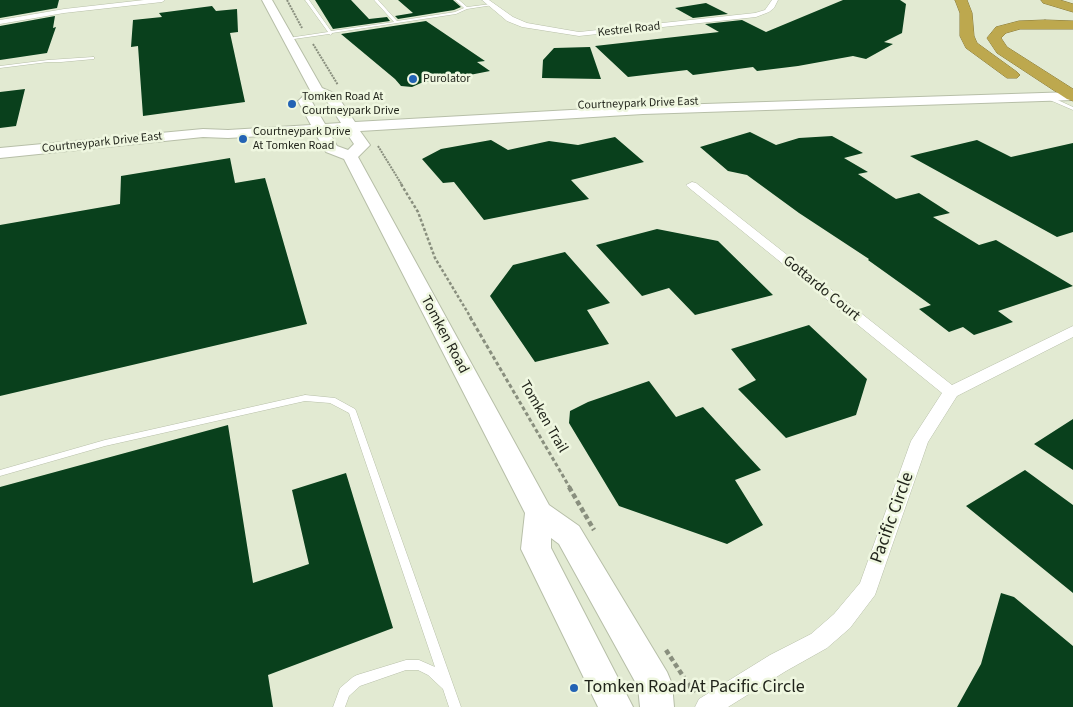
<!DOCTYPE html>
<style>
body{margin:0}
canvas{display:block;background:#e2ead2}
</style>
<canvas width="1073" height="707"></canvas>
<script>
const ctx = document.querySelector('canvas').getContext('2d');
ctx.lineJoin = 'round';
function paint(path, color) {
  ctx.fillStyle = color;
  ctx.fill(path, 'evenodd');
}
function poly(rows) {
  const path = new Path2D();
  for (const r of rows) {
    path.moveTo(r[0], r[1]);
    for (let i = 2; i < r.length; i += 2) path.lineTo(r[i], r[i + 1]);
  }
  return path;
}
function stroke(path, color, width, dash) {
  ctx.strokeStyle = color;
  ctx.lineWidth = width;
  ctx.lineCap = dash ? 'butt' : 'round';
  ctx.setLineDash(dash || []);
  ctx.stroke(path);
}
function label(font, color, halo, rows, align = 'center') {
  ctx.font = font + ' "Source Sans 3",sans-serif';
  ctx.lineWidth = 5;
  ctx.setLineDash([]);
  ctx.textBaseline = 'middle';
  ctx.strokeStyle = halo;
  ctx.fillStyle = color;
  for (const [text, x, y, turn = 0] of rows) {
    ctx.save();
    ctx.translate(x, y);
    ctx.rotate((+turn || 0) * Math.PI / 180);
    ctx.textAlign = isNaN(turn) ? turn : align;
    if (halo) ctx.strokeText(text, 0, 0);
    ctx.fillText(text, 0, 0);
    ctx.restore();
  }
}
const building = poly([
 [0,0,59,0,57,8,0,18],
 [315,0,351,0,369,19,387,17,390,21,333,29],
 [398,0,453,0,461,7,454,10,398,19,395,16,413,13],
 [843,0,900,0,906,4,902,33,884,42,893,44,866,59,853,56,798,66,757,71,753,67,693,75,687,70,628,77,595,46,719,32,705,24,742,20,766,32],
 [706,3,728,14,693,18,675,8],
 [212,6,216,11,237,9,238,32,230,33,245,102,143,116,138,46,131,47,133,20,162,17,159,13],
 [55,16,53,28,56,27,47,53,0,60,0,26],
 [426,21,485,61,477,62,490,71,444,80,435,80,421,83,412,87,401,86,395,79,341,34],
 [590,47,601,79,542,78,543,60,554,48],
 [25,89,16,126,0,128,0,92],
 [750,132,776,145,799,138,832,136,863,153,844,158,868,172,858,174,896,199,919,193,950,213,933,217,979,245,996,240,1073,286,998,311,1013,322,974,335,963,327,949,332,919,309,931,305,868,260,869,259,799,213,747,175,728,171,700,147],
 [615,137,644,162,571,180,589,199,484,220,454,182,443,183,422,159,441,149,491,140,508,150,549,141,578,145],
 [977,140,1011,157,1073,143,1073,232,1057,237,910,156],
 [230,158,235,183,265,178,307,324,0,396,0,225,120,204,121,176],
 [657,229,718,241,773,295,695,315,669,288,642,296,596,245],
 [565,252,610,303,587,310,609,344,535,362,490,296,513,265],
 [809,325,867,379,856,415,786,438,738,389,756,380,731,349],
 [649,381,676,417,703,407,761,470,735,480,763,525,727,544,619,506,569,423,570,411,588,402],
 [1073,419,1073,470,1034,444],
 [228,425,253,583,309,564,292,490,346,473,393,628,268,675,273,707,0,707,0,487],
 [1025,470,1073,505,1073,593,966,506],
 [1001,593,1014,597,1073,646,1073,707,957,707,981,664]
]);
const pathFar3 = poly([
 [287,0,302,28],
 [313,44,338,85],
 [378,146,402,185]
]);
const pathFar2 = poly([
 [401,184,418,212,435,258,471,318]
]);
const pathFar1 = poly([
 [470,317,570,488]
]);
const path = poly([
 [569,487,594,530],
 [666,650,694,693]
]);
const lane = poly([
 [305,0,309,0,331,31,394,22,374,0,378,0,397,21,455,12,464,8,455,0,459,0,467,7,491,4,493,5,467,9,456,14,332,33,331,35,329,34,287,40,288,38,328,32,305,0],
 [93,57,94,57,94,59,61,62,48,62,0,68,0,66,48,60,93,57],
 [1045,96,1049,96,1073,107,1073,110,1045,98,1045,96],
 [305,395,335,398,355,409,356,411,461,707,449,707,443,689,428,675,418,670,406,670,360,686,349,696,345,707,333,707,340,688,353,677,357,675,406,660,419,660,435,667,349,413,330,403,305,401,105,446,0,476,0,470,105,440,305,395]
]);
const street = poly([
 [144,0,165,0,162,2,64,13,0,24,0,20,64,9,144,0],
 [482,0,489,0,513,17,527,23,579,32,755,13,765,10,772,0,778,0,774,8,769,12,756,17,579,36,522,27,507,21,482,0],
 [692,182,696,183,952,385,1073,326,1073,337,957,396,928,442,875,595,850,628,827,648,786,671,728,707,695,707,699,699,770,655,811,634,834,614,860,583,911,441,942,393,688,187,686,185,692,182]
]);
const secondary = poly([
 [262,0,272,0,322,88,336,94,355,122,643,106,1073,92,1073,100,643,114,360,131,370,145,358,157,549,505,579,526,667,672,672,684,674,707,640,707,638,687,559,544,551,538,551,548,633,707,598,707,521,549,525,513,344,159,326,152,315,133,228,138,203,137,0,158,0,148,203,129,228,130,311,125,298,101,310,90,262,0],
 [319,96,326,100,341,123,325,124,312,102,319,96],
 [329,132,346,132,354,144,348,150,337,146,329,132]
]);
const highway = poly([
 [955,0,967,0,972,13,974,36,977,43,1017,72,1020,75,1017,78,1007,78,966,48,960,36,960,13,955,0],
 [1041,0,1060,0,1073,4,1073,12,1043,3,1041,0],
 [1045,20,1073,21,1073,29,1020,29,1006,33,1001,38,1007,47,1073,89,1073,101,1067,99,997,53,987,38,996,27,1019,21,1045,20]
]);
const markers = [
 [413,79,5,"#2363b4"],
 [292,104,5,"#2363b4"],
 [243,139,5,"#2363b4"],
 [574,688,5,"#2363b4"]
];
const farStreetnames = [
 ["Kestrel Road",629,30,-6],
 ["Courtneypark Drive East",638,104,-2],
 ["Courtneypark Drive East",102,143,-6]
];
const farPoinames = [
 ["Purolator",423,79],
 ["Tomken Road At",302,97],
 ["Courtneypark Drive",302,111],
 ["Courtneypark Drive",253,132],
 ["At Tomken Road",253,146]
];
const streetNames = [
 ["Gottardo Court",821,289,39],
 ["Tomken Road",444,335,62],
 ["Tomken Trail",543,417,60]
];
const nearStreetnames = [
 ["Pacific Circle",893,518,-70]
];
const nearPoinames = [
 ["Tomken Road At Pacific Circle",584,688]
];
paint(building, '#09401c');
stroke(lane, '#b7bfa8', 1);
stroke(street, '#b7bfa8', 1);
stroke(secondary, '#b7bfa8', 2);
stroke(highway, '#86793b', 1);
stroke(pathFar3, '#898f7e', 2, [2, 1]);
stroke(pathFar2, '#898f7e', 2.5, [3, 2]);
stroke(pathFar1, '#898f7e', 3, [4, 2.5]);
stroke(path, '#898f7e', 4.5, [5, 3]);
paint(lane, '#fff');
paint(street, '#fff');
paint(secondary, '#fff');
paint(highway, '#bda84e');
for (const [x, y, r, color] of markers) {
  const dot = new Path2D();
  dot.arc(x, y, r, 0, 2 * Math.PI);
  ctx.fillStyle = color;
  ctx.fill(dot);
  stroke(dot, '#eff7e0', 2);
}
label('12px', '#1f2219', '#eff7e0', farStreetnames);
label('12px', '#1f2219', '#eff7e0', farPoinames, 'left');
label('15px', '#1f2219', '#eff7e0', streetNames);
label('18px', '#1f2219', '#eff7e0', nearStreetnames);
label('18px', '#1f2219', '#eff7e0', nearPoinames, 'left');
</script>
